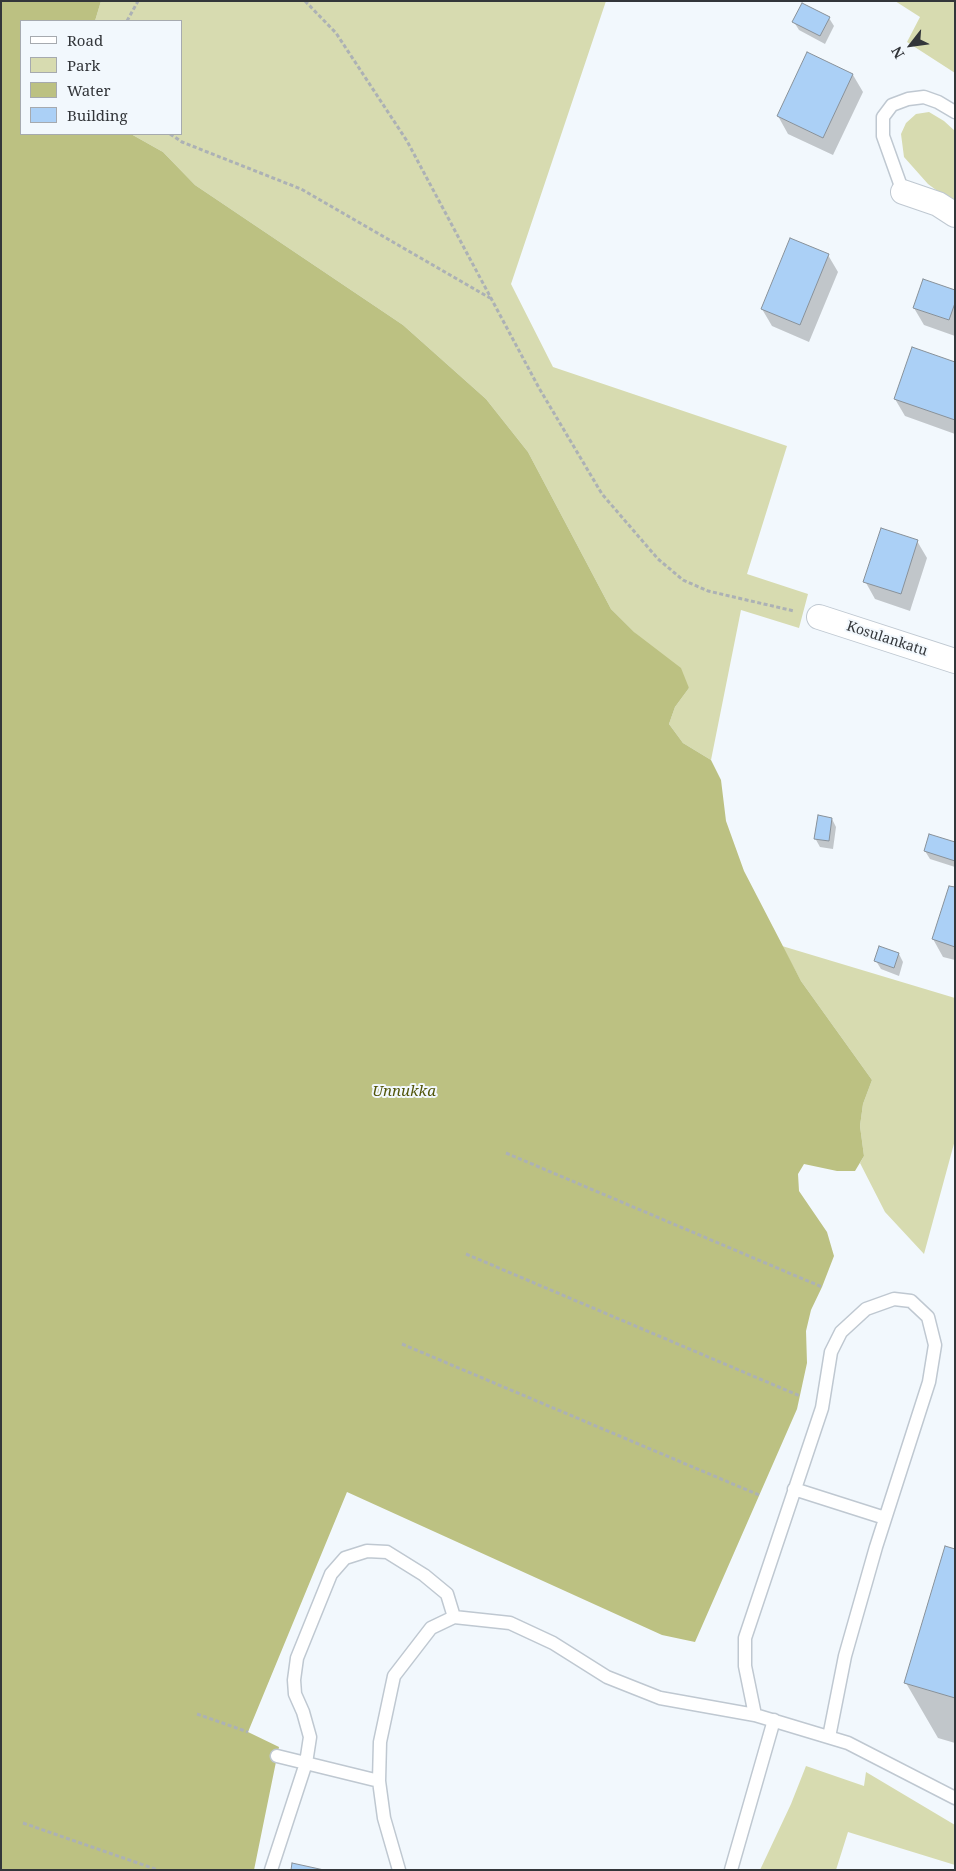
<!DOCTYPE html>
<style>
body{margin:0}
#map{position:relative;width:956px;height:1871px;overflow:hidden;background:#f2f8fd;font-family:"Noto Serif",serif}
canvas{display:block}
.frame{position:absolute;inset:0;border:2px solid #33363a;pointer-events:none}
.legend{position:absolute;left:20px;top:20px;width:162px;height:115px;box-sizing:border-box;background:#f2f8fd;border:1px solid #a6aaaf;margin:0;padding:6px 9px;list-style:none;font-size:15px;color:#33363a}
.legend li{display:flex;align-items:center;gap:10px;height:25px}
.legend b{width:25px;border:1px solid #a6aaaf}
.north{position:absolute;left:886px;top:20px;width:50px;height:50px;-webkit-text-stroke:4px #f2f8fd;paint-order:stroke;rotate:240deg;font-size:14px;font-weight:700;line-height:20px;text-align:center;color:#33363a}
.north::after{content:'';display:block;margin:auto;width:18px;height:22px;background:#33363a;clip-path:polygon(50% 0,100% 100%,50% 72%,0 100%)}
</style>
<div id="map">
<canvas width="956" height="1871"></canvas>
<div class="frame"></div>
<ul class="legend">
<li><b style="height:6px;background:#fff"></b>Road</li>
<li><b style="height:14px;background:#d7dbb0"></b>Park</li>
<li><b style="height:14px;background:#bcc182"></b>Water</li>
<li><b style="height:14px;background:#abd0f6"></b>Building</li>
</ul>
<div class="north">N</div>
</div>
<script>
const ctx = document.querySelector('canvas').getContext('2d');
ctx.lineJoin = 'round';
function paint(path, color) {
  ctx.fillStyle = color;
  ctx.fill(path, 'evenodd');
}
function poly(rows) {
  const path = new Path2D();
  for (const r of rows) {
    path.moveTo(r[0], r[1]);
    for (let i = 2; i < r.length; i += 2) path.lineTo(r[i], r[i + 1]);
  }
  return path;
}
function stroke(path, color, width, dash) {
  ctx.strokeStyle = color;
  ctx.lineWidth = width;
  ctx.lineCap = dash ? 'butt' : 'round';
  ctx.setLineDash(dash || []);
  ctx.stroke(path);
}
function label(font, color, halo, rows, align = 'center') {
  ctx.font = font + ' "Noto Serif",serif';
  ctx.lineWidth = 4;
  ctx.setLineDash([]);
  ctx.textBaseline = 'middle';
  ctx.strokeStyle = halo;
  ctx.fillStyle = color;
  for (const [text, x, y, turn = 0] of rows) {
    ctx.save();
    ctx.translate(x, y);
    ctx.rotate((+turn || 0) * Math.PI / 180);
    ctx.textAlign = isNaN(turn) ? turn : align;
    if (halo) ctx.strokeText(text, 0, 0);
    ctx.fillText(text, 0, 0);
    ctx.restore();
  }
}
const green = poly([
 [101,1,606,1,511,284,553,367,787,446,747,574,808,594,799,628,741,610,711,760,683,743,669,724,675,707,689,688,611,609,528,452,486,399,403,325,195,185,163,152,131,134,181,134,181,21,95,21],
 [895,1,955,1,955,73,907,42,920,17],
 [929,112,944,121,955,131,955,204,928,184,904,157,901,134,906,123,916,114],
 [782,946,955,998,955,1140,924,1254,885,1212,860,1163,864,1156,860,1126,863,1104,872,1080,801,981],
 [806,1766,864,1786,866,1772,955,1825,955,1865,848,1832,836,1870,760,1870,791,1804]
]);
const water = poly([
 [1,1,101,1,95,21,21,21,21,134,131,134,163,152,195,185,403,325,486,399,528,452,611,609,634,632,681,668,689,688,675,707,669,724,683,743,711,760,721,780,726,821,744,871,801,981,872,1080,863,1104,860,1126,864,1156,855,1171,837,1171,804,1164,798,1174,799,1191,827,1232,834,1256,822,1287,811,1310,806,1331,807,1363,797,1409,695,1642,662,1635,347,1492,248,1732,279,1747,254,1870,1,1870]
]);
const shadow = poly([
 [829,18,834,26,825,44,799,30,794,22],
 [808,54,853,75,863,92,833,155,788,134,778,116],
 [828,255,838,272,809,342,772,326,762,309],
 [955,292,955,336,924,325,914,308],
 [955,364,955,434,905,416,895,399],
 [917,541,927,558,910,611,875,599,865,581],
 [832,819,836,827,833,849,820,847,815,838],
 [955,843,955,867,930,859,925,851],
 [955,889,955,960,943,957,933,939],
 [899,954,903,962,899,976,881,969,876,961],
 [955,1550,955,1743,938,1738,906,1683]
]);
const building = poly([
 [802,3,830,17,820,36,792,22,802,3],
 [807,52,853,74,823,138,777,116,807,52],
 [790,238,829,254,800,325,761,309,790,238],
 [923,279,955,290,955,303,949,320,913,308,923,279],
 [912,347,955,362,955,420,894,399,912,347],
 [881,528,918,540,901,594,863,582,881,528],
 [818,815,832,818,829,841,814,839,818,815],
 [929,834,955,842,955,861,924,851,929,834],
 [949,886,955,887,955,947,932,939,949,886],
 [879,946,899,953,894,968,874,961,879,946],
 [945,1546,955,1549,955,1698,904,1683,945,1546],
 [292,1863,324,1870,291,1870,292,1863]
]);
const path = poly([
 [305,1,336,33,407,141,539,388,602,494,658,559,683,580,708,591,794,611],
 [127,21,138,1],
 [170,134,182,142,301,189,490,298],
 [506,1153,822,1287],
 [466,1254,800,1396],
 [402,1344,759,1495],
 [197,1714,248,1732],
 [23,1823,158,1870]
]);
const service = poly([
 [903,192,883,136,883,117,892,105,908,99,924,97,938,102,955,112],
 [794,1489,885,1518],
 [755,1715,745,1666,745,1638,822,1408,831,1352,841,1332,866,1309,894,1299,911,1301,928,1317,935,1345,929,1382,876,1547,845,1656,829,1737],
 [277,1756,379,1781],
 [271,1870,306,1763,310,1737,303,1712,295,1694,294,1680,297,1658,331,1574,345,1558,367,1551,387,1552,424,1575,447,1594,454,1617],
 [399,1870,384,1818,379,1781,380,1742,394,1676,431,1628,454,1617,510,1623,553,1643,607,1677,660,1698,755,1715,848,1743,955,1798],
 [731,1870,774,1720]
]);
const minor = poly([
 [903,192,938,204,955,215],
 [819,617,955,661]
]);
const streetNames = [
 ["Kosulankatu",887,639,18]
];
const waterNames = [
 ["Unnukka",404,1092]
];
paint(green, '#d7dbb0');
paint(water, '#bcc182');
paint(shadow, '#0003');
paint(building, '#abd0f6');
stroke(building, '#889199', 1);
stroke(service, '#bfc8d1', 15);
stroke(minor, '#bfc8d1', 26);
stroke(path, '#acb1b5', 3, [4, 2.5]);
stroke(service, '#fff', 12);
stroke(minor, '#fff', 24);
label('14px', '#33363a', '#f2f8fd', streetNames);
label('italic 15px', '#52550a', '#f2f8fd', waterNames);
</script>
